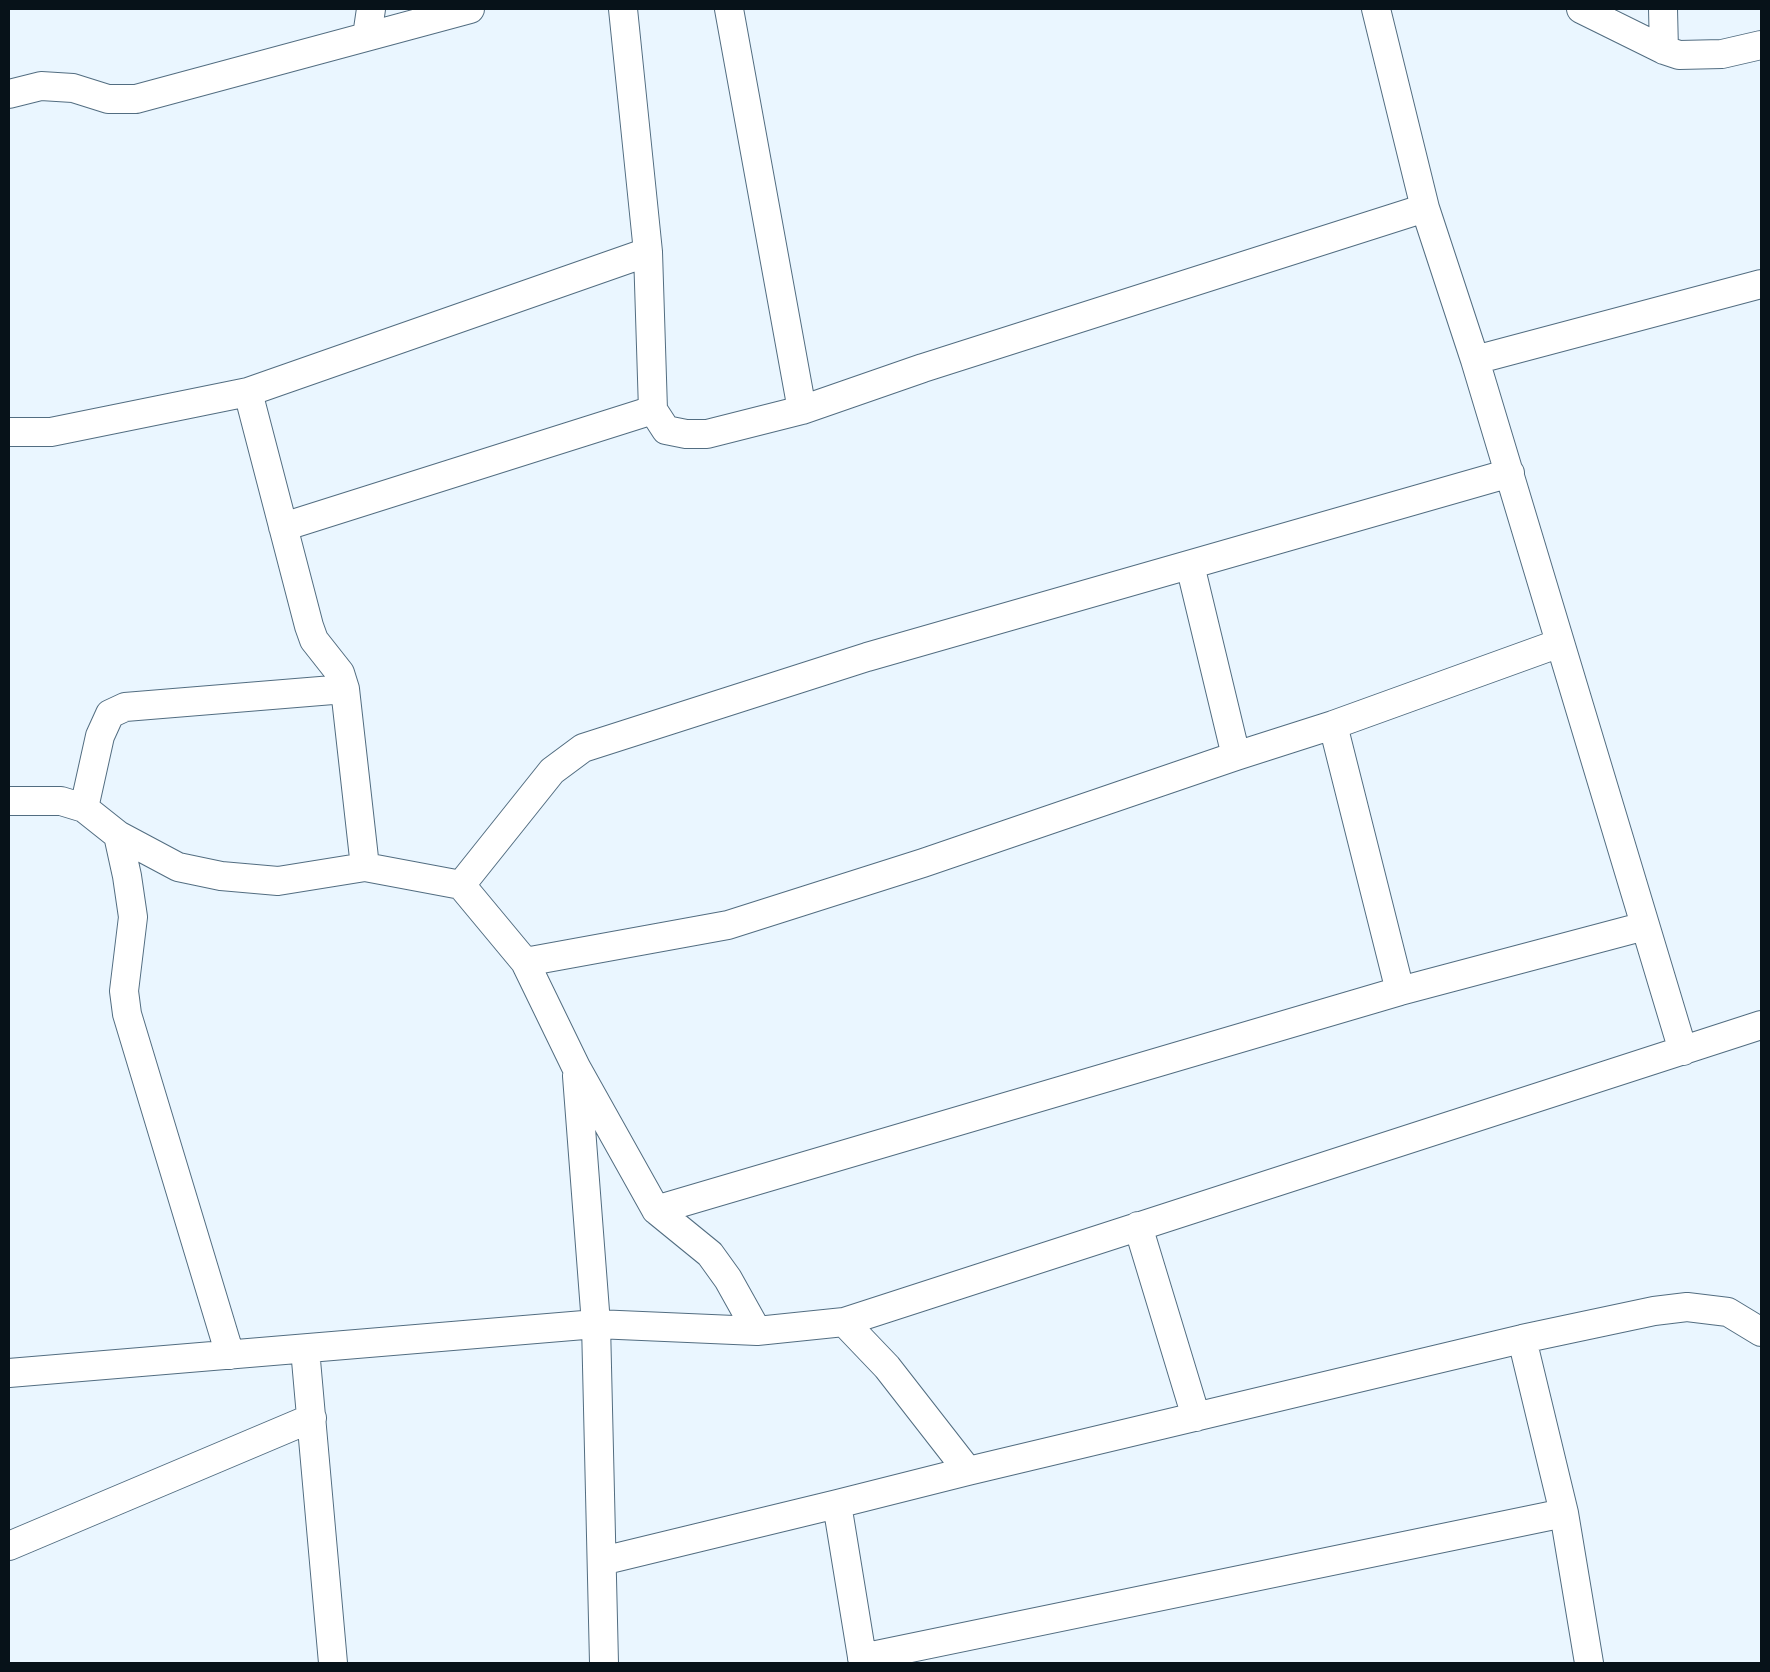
<!DOCTYPE html>
<style>
body{margin:0}
#map{position:relative;width:1770px;height:1672px;overflow:hidden;background:#eaf6ff;font-family:"Exo 2",sans-serif}
canvas{display:block}
.frame{position:absolute;inset:0;border:10px solid #071219;pointer-events:none}
</style>
<div id="map">
<canvas width="1770" height="1672"></canvas>
<div class="frame"></div>
</div>
<script>
const ctx = document.querySelector('canvas').getContext('2d');
ctx.lineJoin = 'round';
function poly(rows) {
  const path = new Path2D();
  for (const r of rows) {
    path.moveTo(r[0], r[1]);
    for (let i = 2; i < r.length; i += 2) path.lineTo(r[i], r[i + 1]);
  }
  return path;
}
function stroke(path, color, width, dash) {
  ctx.strokeStyle = color;
  ctx.lineWidth = width;
  ctx.lineCap = dash ? 'butt' : 'round';
  ctx.setLineDash(dash || []);
  ctx.stroke(path);
}
const minor = poly([
 [623,9,648,252,653,410,666,430,686,434,707,434,802,410,923,368,1425,208],
 [729,9,802,410],
 [1376,9,1425,208,1475,360,1683,1051],
 [1581,9,1664,50,1679,55,1722,54,1761,45],
 [1663,9,1664,50],
 [367,36,371,9],
 [9,94,41,86,73,88,108,99,136,99,470,9],
 [1475,360,1761,284],
 [248,392,309,626,314,640,340,673,345,689,365,867],
 [9,432,51,432,248,392,648,252],
 [283,527,653,410],
 [1190,565,1236,756],
 [1333,725,1400,991],
 [9,801,61,801,84,808,118,835,178,867,221,876,278,881,365,867,461,885,525,962,576,1067,656,1210,710,1254,728,1279,757,1331],
 [84,808,100,736,110,714,125,707,345,689],
 [118,835,127,876,133,917,124,991,127,1014,230,1355],
 [461,885,552,771,583,748,867,657,1510,473],
 [525,962,728,925,923,863,1236,756,1333,725,1560,643],
 [577,1076,596,1324,604,1663],
 [656,1210,1400,991,1645,926],
 [1138,1226,1196,1417],
 [844,1322,887,1367,968,1471],
 [1522,1339,1564,1513,1589,1663],
 [305,1349,333,1663],
 [9,1373,596,1324,757,1331,844,1322,1761,1025],
 [837,1504,863,1663],
 [9,1546,312,1418],
 [602,1561,837,1504,968,1471,1522,1339,1654,1311,1687,1307,1728,1312,1761,1332],
 [862,1658,1564,1513]
]);
stroke(minor, '#526d81', 30);
stroke(minor, '#fff', 28);
</script>
